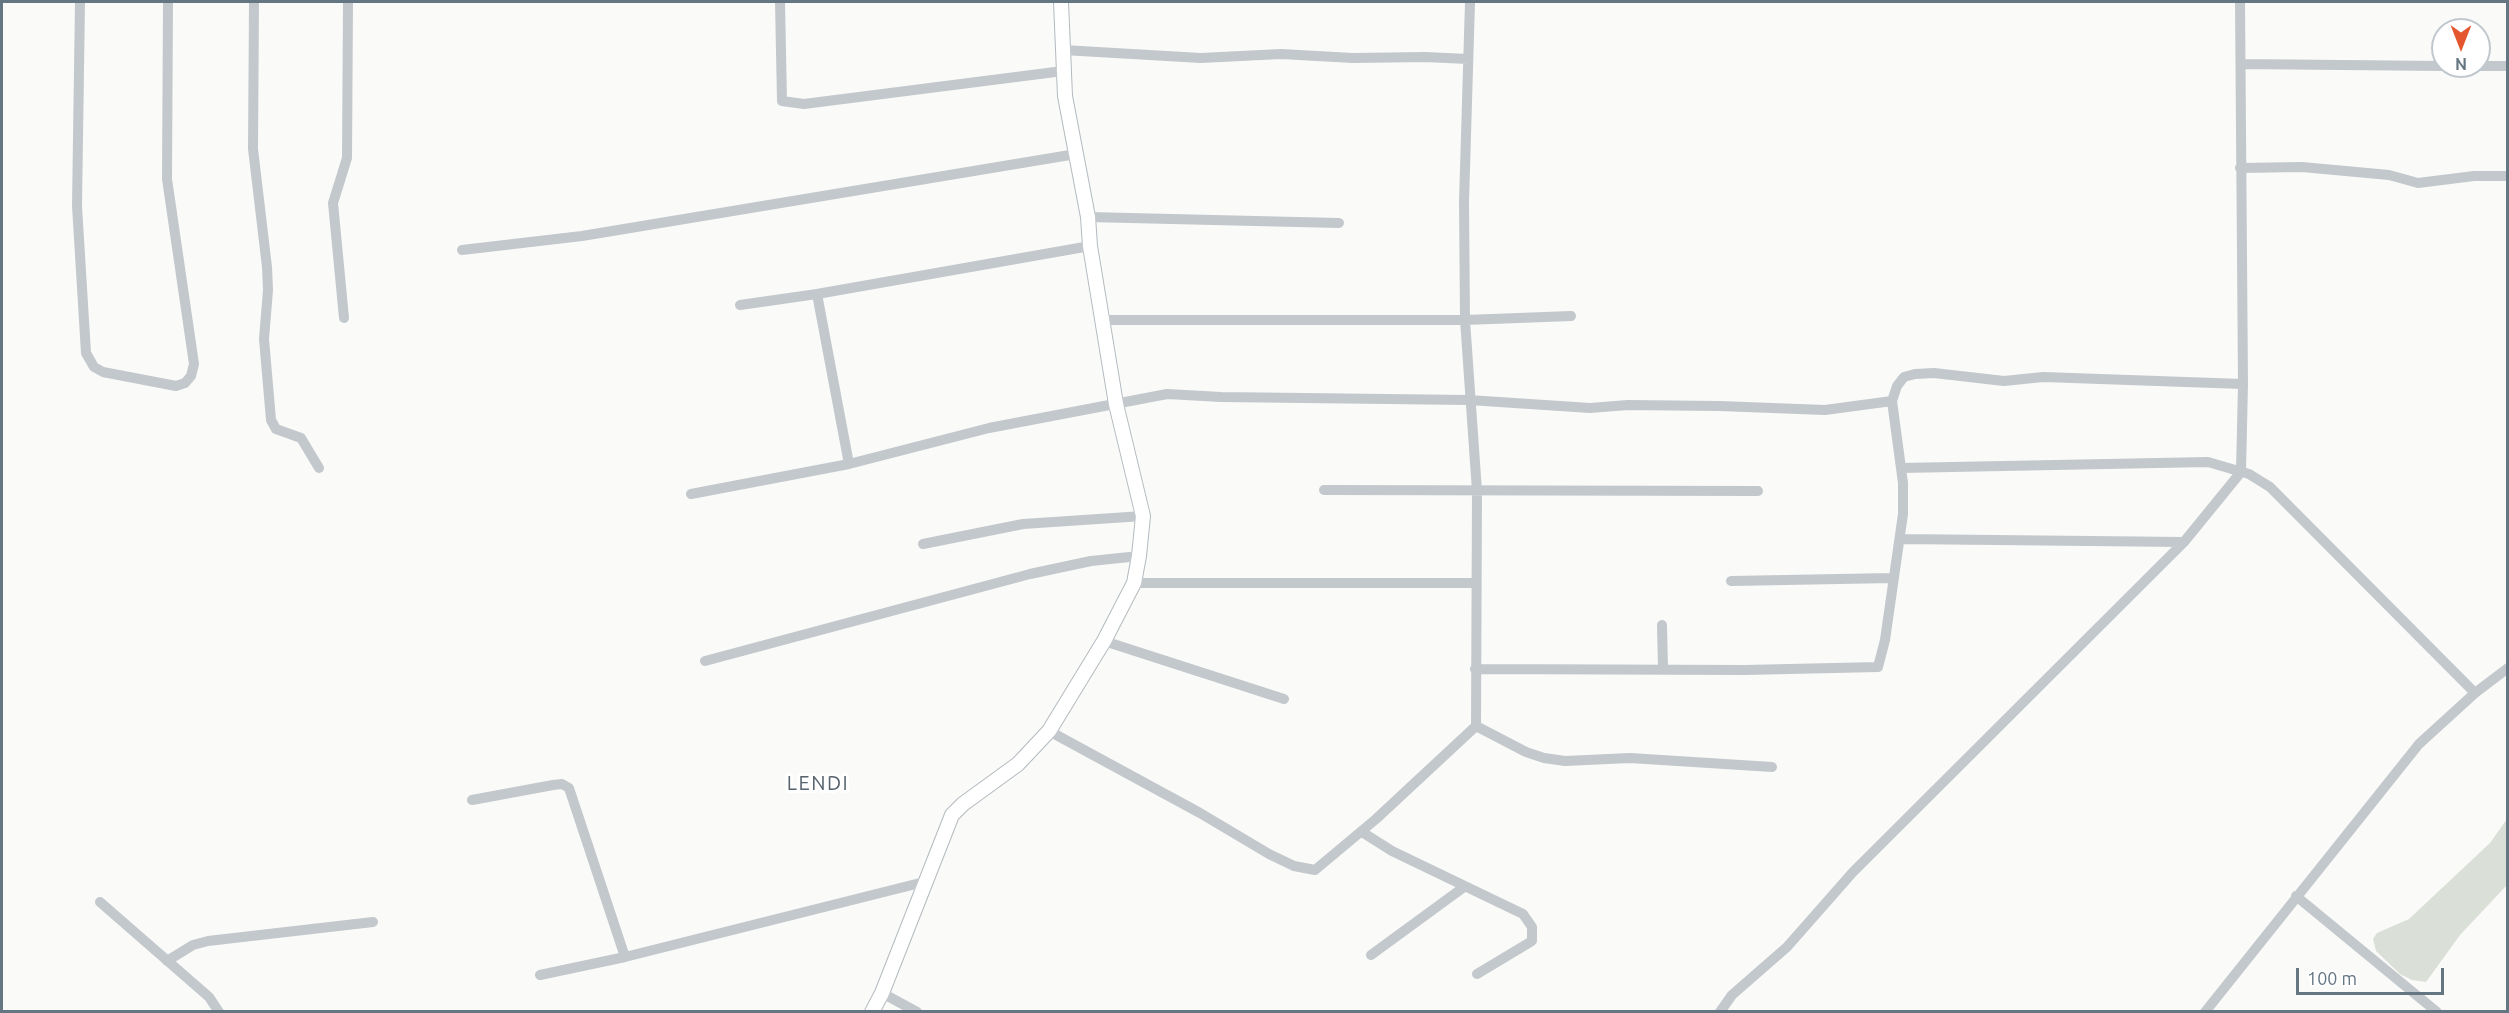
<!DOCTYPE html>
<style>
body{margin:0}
#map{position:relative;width:2509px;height:1013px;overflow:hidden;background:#fafaf8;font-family:Ubuntu,sans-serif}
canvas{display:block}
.frame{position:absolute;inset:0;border:3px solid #657683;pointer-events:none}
.north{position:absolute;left:2431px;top:18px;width:60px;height:60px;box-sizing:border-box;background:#fff;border:2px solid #c1c8cd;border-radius:50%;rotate:180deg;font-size:16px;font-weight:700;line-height:24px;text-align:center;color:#657683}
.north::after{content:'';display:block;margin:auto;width:21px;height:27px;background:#e4572e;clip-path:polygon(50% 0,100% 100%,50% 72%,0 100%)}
.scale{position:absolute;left:2296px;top:968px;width:148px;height:27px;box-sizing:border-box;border:3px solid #657683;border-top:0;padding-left:8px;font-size:18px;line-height:21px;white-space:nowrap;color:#657683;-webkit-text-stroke:4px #fff;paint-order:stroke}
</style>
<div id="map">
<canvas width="2509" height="1013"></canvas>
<div class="frame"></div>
<div class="north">N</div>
<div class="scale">100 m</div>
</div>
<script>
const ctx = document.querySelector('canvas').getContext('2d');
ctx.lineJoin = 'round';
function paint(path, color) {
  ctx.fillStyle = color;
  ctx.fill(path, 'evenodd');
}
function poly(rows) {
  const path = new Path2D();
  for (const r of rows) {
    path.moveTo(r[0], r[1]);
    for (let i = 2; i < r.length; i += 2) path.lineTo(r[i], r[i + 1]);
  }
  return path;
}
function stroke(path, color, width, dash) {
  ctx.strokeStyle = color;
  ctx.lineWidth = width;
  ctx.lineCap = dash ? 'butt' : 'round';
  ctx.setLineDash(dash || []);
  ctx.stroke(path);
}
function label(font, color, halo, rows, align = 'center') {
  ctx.font = font + ' Ubuntu,sans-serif';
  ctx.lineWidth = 6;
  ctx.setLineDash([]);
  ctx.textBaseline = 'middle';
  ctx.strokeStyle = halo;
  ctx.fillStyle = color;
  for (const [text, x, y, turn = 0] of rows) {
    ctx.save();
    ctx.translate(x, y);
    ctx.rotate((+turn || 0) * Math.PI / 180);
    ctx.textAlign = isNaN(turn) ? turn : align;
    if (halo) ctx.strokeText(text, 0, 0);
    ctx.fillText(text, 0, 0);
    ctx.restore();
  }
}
const green = poly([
 [2507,819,2507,885,2460,935,2426,982,2412,980,2400,974,2376,951,2373,939,2377,933,2409,919,2490,843]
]);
const street = poly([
 [80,2,77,206,86,353,94,367,103,372,176,386,185,383,191,376,194,364,167,179,168,2],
 [254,2,253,149,267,267,268,290,264,339,271,420,276,429,301,438,319,468],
 [780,2,782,101,804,104,1063,71],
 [1063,50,1201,58,1281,54,1353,58,1425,57,1468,59],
 [2241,64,2443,66],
 [2465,66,2508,66],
 [2240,168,2302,167,2389,175,2418,183,2474,176,2508,176],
 [1088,217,1339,223],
 [462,250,582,236,1076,154],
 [817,294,849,464],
 [740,305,817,294,1090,246],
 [344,318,333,203,347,158,348,2],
 [1102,320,1465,320,1571,316],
 [1901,468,2208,462,2249,474,2270,487,2475,693],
 [1324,490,1758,491],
 [691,494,849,464,989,428,1167,394,1221,397,1469,400,1590,408,1628,405,1719,406,1825,410,1892,401,1897,386,1904,377,1915,374,1934,373,2004,381,2043,377,2243,384],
 [1901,539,2184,542],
 [923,544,1023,524,1143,516],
 [1731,581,1893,578],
 [1134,583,1476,583],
 [1662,625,1663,668],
 [1104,641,1284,699],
 [705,661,1030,574,1091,561,1139,556],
 [1475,669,1745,670,1878,667,1885,640,1903,514,1903,483,1892,401],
 [1476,726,1526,752,1544,758,1565,761,1630,758,1772,767],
 [1049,731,1200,813,1269,854,1294,866,1315,870,1376,819,1476,726,1477,491,1465,320,1464,202,1470,2],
 [472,800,553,785,562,784,569,788,625,957],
 [1362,832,1392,851,1523,914,1532,927,1532,941,1477,974],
 [2296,896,2437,1012],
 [100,902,209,997,219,1012],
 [1371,955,1464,887],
 [167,961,193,945,208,941,373,922],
 [540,975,625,957,924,882],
 [882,993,917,1012],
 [1720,1012,1732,995,1787,947,1853,872,2184,542,2241,472,2243,384,2240,2],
 [2205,1012,2419,744,2475,693,2508,668]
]);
const secondary = poly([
 [872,1012,882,993,952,815,963,804,1018,764,1049,731,1104,641,1134,583,1139,556,1143,516,1116,404,1090,246,1088,217,1065,96,1061,2]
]);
const quarterNames = [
 ["LENDI",818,783]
];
paint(green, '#dadfd7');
stroke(secondary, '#b3babf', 16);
stroke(street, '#c3c8cc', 10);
stroke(secondary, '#fff', 14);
ctx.letterSpacing = '1.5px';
label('20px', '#57646e', '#fff', quarterNames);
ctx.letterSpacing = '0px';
</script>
